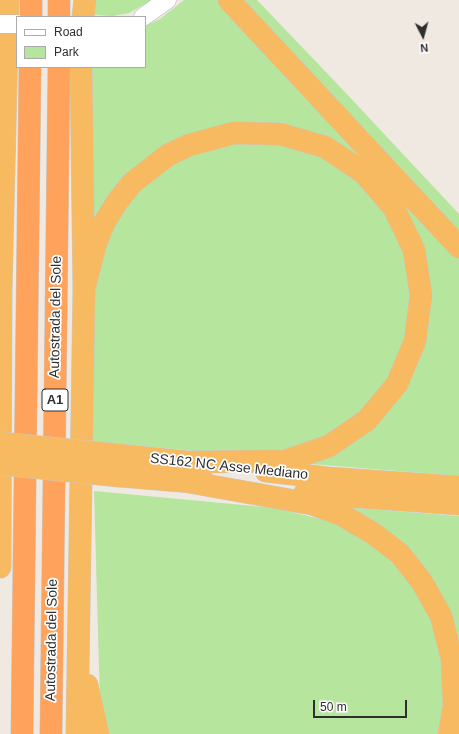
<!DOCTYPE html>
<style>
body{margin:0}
#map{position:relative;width:459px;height:734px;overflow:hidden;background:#efe9e1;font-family:Arial,sans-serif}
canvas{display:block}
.legend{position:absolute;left:16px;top:16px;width:130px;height:52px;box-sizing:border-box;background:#fff;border:1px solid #ababab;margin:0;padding:5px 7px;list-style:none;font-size:12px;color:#2e2e2e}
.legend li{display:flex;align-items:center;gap:8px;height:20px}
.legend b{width:20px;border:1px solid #ababab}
.north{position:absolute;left:403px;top:16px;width:40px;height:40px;-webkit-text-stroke:3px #fff;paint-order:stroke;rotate:174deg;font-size:11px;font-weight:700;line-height:16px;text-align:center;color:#2e2e2e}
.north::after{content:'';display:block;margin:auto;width:14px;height:18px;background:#2e2e2e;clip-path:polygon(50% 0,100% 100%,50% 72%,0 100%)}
.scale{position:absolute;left:313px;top:700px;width:94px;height:18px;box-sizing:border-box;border:2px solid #2e2e2e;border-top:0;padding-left:5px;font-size:12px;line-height:14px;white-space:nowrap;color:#2e2e2e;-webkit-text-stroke:3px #fff;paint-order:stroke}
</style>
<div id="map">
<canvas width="459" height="734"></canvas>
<ul class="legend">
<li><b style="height:5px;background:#fff"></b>Road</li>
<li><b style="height:11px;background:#b6e59e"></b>Park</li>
</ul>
<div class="north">N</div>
<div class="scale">50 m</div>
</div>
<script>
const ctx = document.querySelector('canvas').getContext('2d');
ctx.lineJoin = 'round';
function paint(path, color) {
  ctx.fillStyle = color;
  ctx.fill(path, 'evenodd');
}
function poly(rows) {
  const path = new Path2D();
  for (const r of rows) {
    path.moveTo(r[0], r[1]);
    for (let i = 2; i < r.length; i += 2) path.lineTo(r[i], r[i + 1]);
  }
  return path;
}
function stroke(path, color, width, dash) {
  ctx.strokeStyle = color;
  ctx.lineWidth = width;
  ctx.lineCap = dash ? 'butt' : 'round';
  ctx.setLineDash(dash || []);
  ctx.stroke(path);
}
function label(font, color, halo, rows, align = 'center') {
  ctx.font = font + ' Arial,sans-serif';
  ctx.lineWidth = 3.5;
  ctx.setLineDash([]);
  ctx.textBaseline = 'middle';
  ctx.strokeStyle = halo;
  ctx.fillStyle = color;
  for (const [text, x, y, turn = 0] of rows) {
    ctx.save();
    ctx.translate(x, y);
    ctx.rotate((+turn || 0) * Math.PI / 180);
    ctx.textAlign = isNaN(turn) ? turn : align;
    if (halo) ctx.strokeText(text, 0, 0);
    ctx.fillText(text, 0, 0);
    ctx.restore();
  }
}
const green = poly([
 [95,0,152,0,129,13,113,16,92,15],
 [184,0,222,0,459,252,459,476,311,464,354,442,406,385,418,363,427,336,430,312,429,287,346,150,213,128,92,227,91,67,145,67,145,26,160,19],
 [241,0,257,0,343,90,459,214,459,234],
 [219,142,290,142,354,173,398,229,414,298,398,367,367,410,307,447,236,455,89,441,92,294,99,262,120,212,155,173],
 [94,491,275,508,325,520,342,527,390,557,426,600,448,672,442,734,106,734,100,701],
 [344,507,459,516,459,658,449,617]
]);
const tertiary = poly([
 [143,17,167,0]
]);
const trunk = poly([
 [229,0,459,247],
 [83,17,85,0],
 [84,289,96,243,104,223,117,202,132,183,168,155,189,145,234,133,280,134,325,147,364,173,394,208,414,250,421,295,415,341,397,384,367,420,329,446,285,461,192,462],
 [118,455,206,464],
 [266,471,328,478,459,487],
 [120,476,205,483],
 [189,482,312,504,342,515,374,534,400,554,422,582,441,616,452,659,454,706,449,734],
 [305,493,459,504],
 [0,567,1,291,8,0],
 [87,685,98,734],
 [77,734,84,289,81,67]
]);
const motorway = poly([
 [31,17,31,0],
 [59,17,59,0],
 [22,734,30,67],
 [51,734,59,67]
]);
const tertiaryBridge = poly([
 [0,24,17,24]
]);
const trunkBridge = poly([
 [0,443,118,455],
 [0,464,120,476]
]);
const shields = [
 [55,400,26]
];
const shieldNames = [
 ["A1",55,400]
];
const streetNames = [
 ["Autostrada del Sole",56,317,-89],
 ["SS162 NC Asse Mediano",229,467,6],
 ["Autostrada del Sole",52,640,-89]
];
paint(green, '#b6e59e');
stroke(tertiary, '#b4b7c1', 19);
stroke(trunk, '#c9c9c9', 23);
stroke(motorway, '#c9c9c9', 23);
stroke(tertiary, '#fff', 18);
stroke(trunk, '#f8ba60', 22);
stroke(motorway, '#ffa35c', 22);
stroke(tertiaryBridge, '#b4b7c1', 19, []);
stroke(trunkBridge, '#c9c9c9', 23, []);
stroke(tertiaryBridge, '#fff', 18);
stroke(trunkBridge, '#f8ba60', 22);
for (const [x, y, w] of shields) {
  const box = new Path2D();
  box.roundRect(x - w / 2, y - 11, w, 22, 3);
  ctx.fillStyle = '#fff';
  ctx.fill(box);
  stroke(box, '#2e2e2e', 1);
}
label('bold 13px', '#2e2e2e', null, shieldNames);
label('14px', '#2e2e2e', '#fff', streetNames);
</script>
